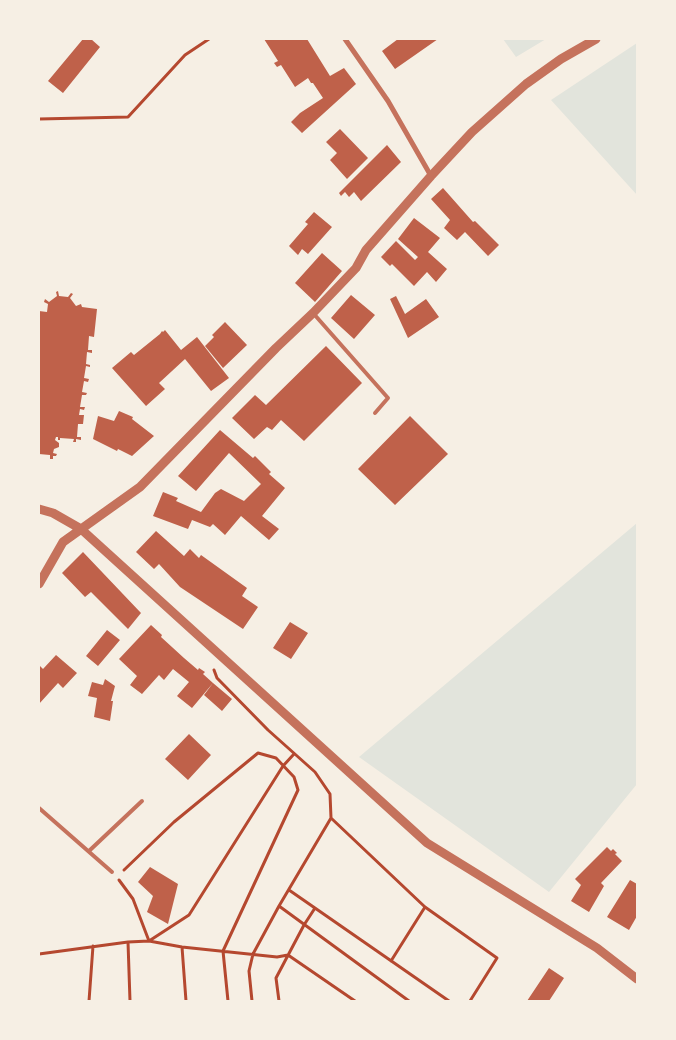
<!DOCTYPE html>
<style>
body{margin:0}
#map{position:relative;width:676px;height:1040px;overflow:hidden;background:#f6efe4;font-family:Commissioner,sans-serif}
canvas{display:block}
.frame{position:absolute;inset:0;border:40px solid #f6efe4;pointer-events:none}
</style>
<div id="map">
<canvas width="676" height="1040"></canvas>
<div class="frame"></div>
</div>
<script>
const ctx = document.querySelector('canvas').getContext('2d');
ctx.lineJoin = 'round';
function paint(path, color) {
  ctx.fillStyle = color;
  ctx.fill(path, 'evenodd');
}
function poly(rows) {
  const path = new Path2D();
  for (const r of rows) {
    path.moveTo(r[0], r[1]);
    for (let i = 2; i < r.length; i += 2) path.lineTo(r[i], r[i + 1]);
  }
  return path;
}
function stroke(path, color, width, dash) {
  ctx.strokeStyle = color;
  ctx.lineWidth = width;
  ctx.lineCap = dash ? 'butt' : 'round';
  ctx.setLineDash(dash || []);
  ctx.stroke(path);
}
const green = poly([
 [503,39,546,39,516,57],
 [637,43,637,195,551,100],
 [637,523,637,784,549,892,359,757]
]);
const building = poly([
 [83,39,91,39,100,47,63,93,48,81],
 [264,39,307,39,330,76,344,68,356,84,302,133,291,122,300,113,323,98,313,83,311,83,308,78,295,87,281,65,277,67,274,63,278,61],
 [398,39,438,39,395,69,382,51],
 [340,129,368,158,347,179,330,160,337,153,326,142],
 [387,145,401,162,361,201,354,192,349,197,345,192,341,196,339,193],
 [443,188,473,222,475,221,499,245,488,256,465,232,457,240,444,228,450,220,431,199],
 [314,212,332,227,308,254,302,249,298,255,289,246,308,224,305,222],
 [414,218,440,238,428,252,447,269,436,282,427,272,414,286,392,264,390,266,381,257,396,241,415,260,418,257,398,239],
 [322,253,342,271,315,302,295,283],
 [58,291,59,296,68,297,71,293,73,294,70,298,76,306,81,304,82,307,97,309,94,337,89,336,88,350,92,350,92,353,87,352,86,364,90,365,90,367,86,366,84,378,89,379,88,382,84,381,82,392,87,393,86,395,82,395,80,407,85,407,84,410,80,409,79,415,84,415,83,424,78,424,77,437,81,437,81,440,76,439,76,442,73,442,74,439,60,438,60,440,58,440,58,437,56,437,55,440,59,443,59,447,54,449,53,453,57,454,56,456,53,456,53,459,50,459,50,455,39,454,39,311,47,312,48,304,44,302,45,299,49,302,57,296,56,292],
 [351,295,375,315,354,339,331,318],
 [396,296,405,314,426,299,439,317,408,338,390,299],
 [225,322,247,345,223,368,205,346,214,337,212,335],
 [165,330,181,350,197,337,229,378,211,391,185,359,159,383,165,389,146,406,112,368,131,352,134,355,160,334,162,331,163,332],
 [326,346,362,383,304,441,281,420,272,430,267,427,254,439,232,418,255,395,266,405],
 [119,411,133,417,132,419,154,436,132,456,118,449,117,451,93,439,98,416,114,421],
 [410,416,448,454,395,505,358,469],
 [220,430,253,458,255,456,271,472,269,474,285,488,262,516,279,529,269,540,241,516,225,535,213,524,210,527,192,520,188,529,153,516,163,492,178,498,176,501,201,512,215,493,221,489,244,501,261,484,229,453,196,491,178,476],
 [156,531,184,556,190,549,199,558,201,555,247,588,242,596,258,607,243,629,180,587,159,564,154,569,136,552],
 [83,552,141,613,128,629,91,592,85,597,62,573],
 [290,622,308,633,291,659,273,648],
 [151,625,162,635,161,637,184,658,198,670,199,668,205,672,203,674,213,683,192,708,177,696,189,682,173,669,164,680,159,675,142,694,130,685,137,676,119,659],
 [107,630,120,640,98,666,86,656],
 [56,655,77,673,63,688,58,683,39,704,39,665,43,669],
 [105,679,115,686,111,701,113,701,110,721,94,717,97,698,88,696,92,682,103,685],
 [213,683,232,699,222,711,204,695],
 [189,734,211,755,188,780,165,759],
 [607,847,611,851,613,849,617,853,615,854,622,861,601,883,604,886,589,912,571,901,581,885,575,879],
 [150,867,178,884,168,924,147,912,153,896,138,882],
 [630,880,637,884,637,916,629,930,607,917],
 [549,968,564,978,549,1001,527,1001]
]);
const path = poly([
 [39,119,128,117,185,55,209,39],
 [214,670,217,678,268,730,315,772,330,794,331,818,279,906,253,954,249,971,252,1001],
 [331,818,425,907,497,958,470,1001],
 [124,870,174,822,258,753,276,758,294,777,298,790,223,951,228,1001],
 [119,880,133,899,149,941,189,915,283,766,294,754],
 [289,890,449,1001],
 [279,906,409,1001],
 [128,942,130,1001],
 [182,947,186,1001],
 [39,954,128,942,149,941,182,947,277,957,288,955,355,1001],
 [391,961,425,907],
 [89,1001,93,946],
 [279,1001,276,978,304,925,315,908]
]);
const service = poly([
 [313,313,388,398,375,413],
 [39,808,112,872],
 [89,851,142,801]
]);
const minor = poly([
 [345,39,388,101,431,176]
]);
const tertiary = poly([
 [39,509,53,513,81,529,427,843,597,948,637,979],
 [39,584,63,542,140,487,276,348,313,313,356,268,366,250,431,176,472,132,526,84,561,59,596,39]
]);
paint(green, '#e2e4dc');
paint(building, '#bf614a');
stroke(path, '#b5482f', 3);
stroke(service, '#c5725c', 4);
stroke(minor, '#c5725c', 5);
stroke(tertiary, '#c5725c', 9);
</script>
